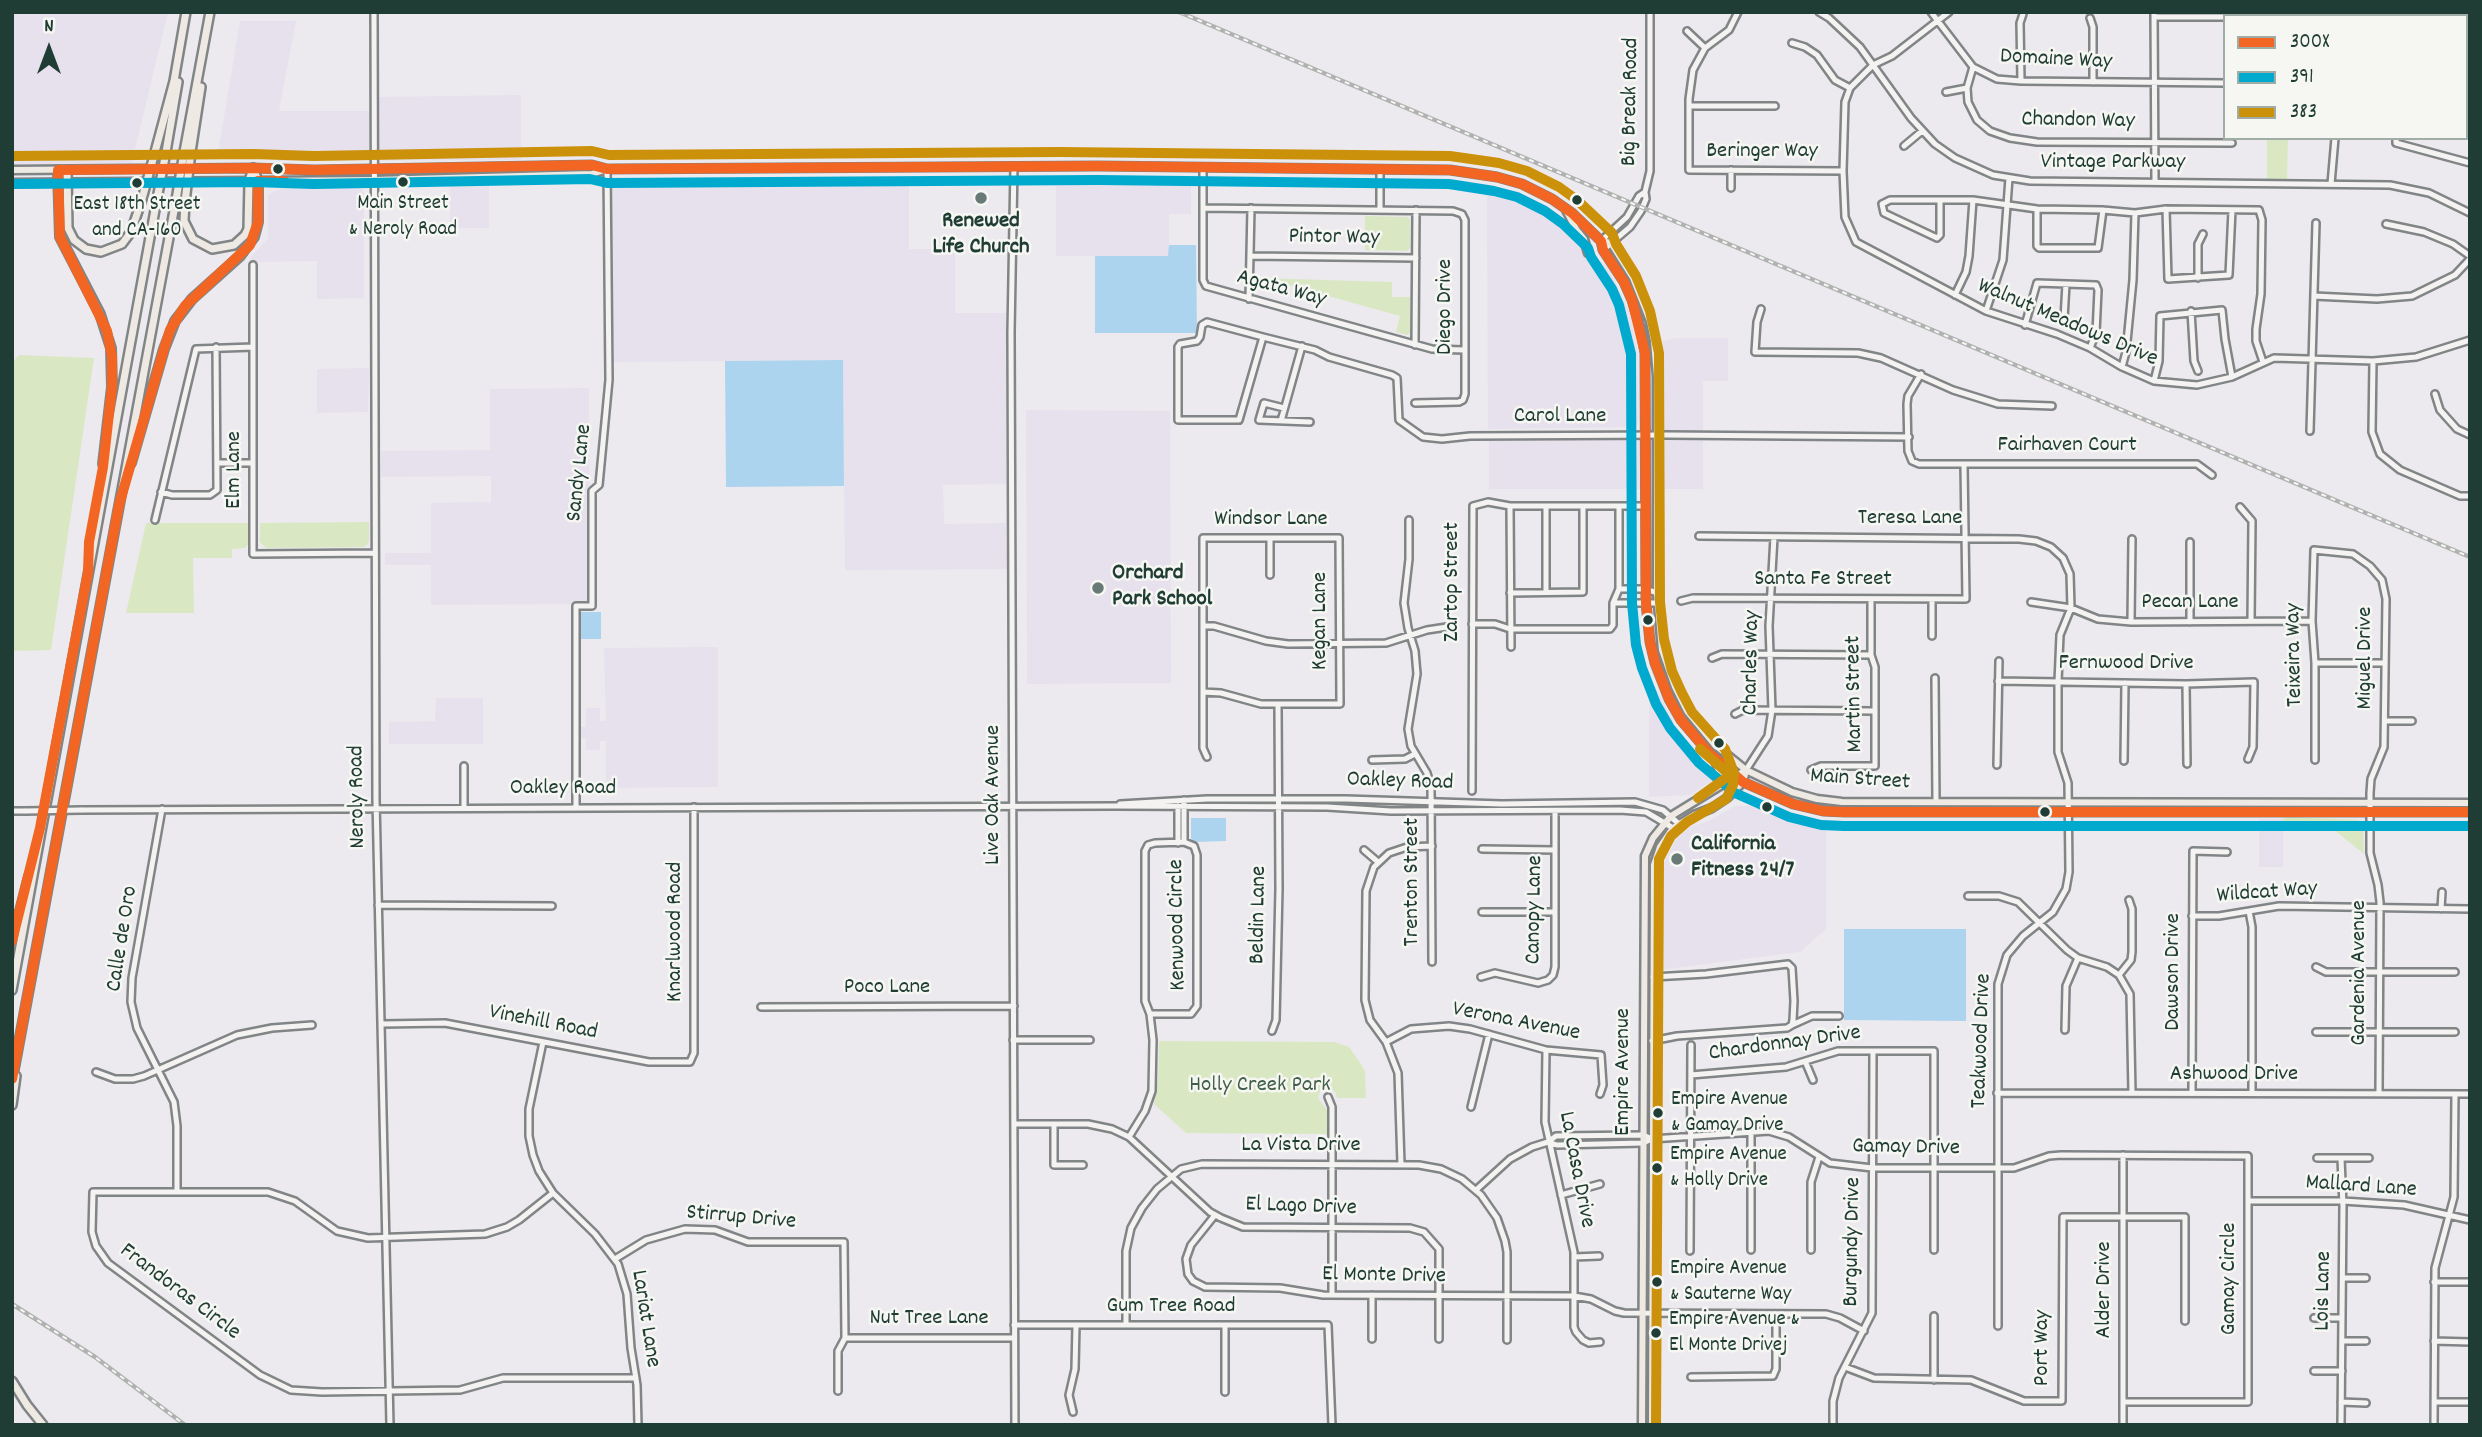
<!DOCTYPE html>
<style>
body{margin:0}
#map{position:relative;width:2482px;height:1437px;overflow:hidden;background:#eceaee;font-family:Dekko,sans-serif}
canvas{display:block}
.frame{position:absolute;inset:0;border:14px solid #1f3d34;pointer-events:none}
.legend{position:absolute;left:2223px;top:14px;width:245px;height:126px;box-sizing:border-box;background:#f6f6f2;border:2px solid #a0aca6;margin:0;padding:9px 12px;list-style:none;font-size:21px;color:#1f3d34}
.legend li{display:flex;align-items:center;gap:14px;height:35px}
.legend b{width:35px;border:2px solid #a0aca6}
.north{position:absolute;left:14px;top:14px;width:70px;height:70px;-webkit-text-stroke:5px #f6f6f2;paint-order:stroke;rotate:0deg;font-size:19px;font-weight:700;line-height:28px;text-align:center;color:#1f3d34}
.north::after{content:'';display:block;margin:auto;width:24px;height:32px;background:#1f3d34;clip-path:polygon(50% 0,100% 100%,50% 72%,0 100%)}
</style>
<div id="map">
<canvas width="2482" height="1437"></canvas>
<div class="frame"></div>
<ul class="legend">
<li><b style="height:9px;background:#f26522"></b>300X</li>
<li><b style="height:9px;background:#00a9ce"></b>391</li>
<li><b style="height:9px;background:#cc910a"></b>383</li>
</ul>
<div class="north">N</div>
</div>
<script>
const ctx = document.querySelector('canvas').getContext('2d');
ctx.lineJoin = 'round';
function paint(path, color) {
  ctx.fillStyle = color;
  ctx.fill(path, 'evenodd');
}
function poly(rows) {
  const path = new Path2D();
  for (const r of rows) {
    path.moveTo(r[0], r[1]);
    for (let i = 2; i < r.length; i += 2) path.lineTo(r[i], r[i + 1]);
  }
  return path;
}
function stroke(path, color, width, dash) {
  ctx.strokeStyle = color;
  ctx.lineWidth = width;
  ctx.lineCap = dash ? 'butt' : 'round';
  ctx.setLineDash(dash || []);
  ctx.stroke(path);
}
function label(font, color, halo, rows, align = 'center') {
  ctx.font = font + ' Dekko,sans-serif';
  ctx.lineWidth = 5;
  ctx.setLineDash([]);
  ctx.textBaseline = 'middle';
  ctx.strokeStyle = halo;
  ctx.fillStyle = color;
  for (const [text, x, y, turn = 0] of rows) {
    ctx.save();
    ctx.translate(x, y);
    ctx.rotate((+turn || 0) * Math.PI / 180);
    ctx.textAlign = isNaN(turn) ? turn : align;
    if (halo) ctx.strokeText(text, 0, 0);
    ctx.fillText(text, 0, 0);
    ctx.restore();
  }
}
const built = poly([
 [12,12,168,12,131,166,12,168],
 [240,21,296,21,279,111,377,111,379,97,521,95,521,160,278,161,277,159,217,159],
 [909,178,909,249,955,249,955,313,1006,313,1006,484,943,485,944,524,1006,523,1007,569,845,570,843,360,612,362,611,181],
 [1169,179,1191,179,1191,214,1169,214,1169,256,1056,256,1056,180],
 [489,186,489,228,450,228,450,187],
 [359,187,364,192,364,298,317,299,317,261,251,262,251,257,268,238,268,195,281,188],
 [1487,188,1531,202,1573,235,1595,262,1604,263,1611,273,1629,311,1638,351,1639,421,1636,427,1488,429],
 [1677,338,1728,338,1728,381,1703,381,1703,432,1659,431,1659,342],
 [369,368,368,412,317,413,317,369],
 [589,388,590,604,431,605,431,565,385,565,385,553,431,553,431,503,491,502,491,476,381,477,381,451,490,450,490,389],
 [1026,410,1170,411,1171,683,1027,684],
 [1659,436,1703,437,1703,489,1660,489],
 [1641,440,1642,489,1489,489,1489,441],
 [718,647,718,787,606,788,606,741,600,741,600,750,586,750,586,738,581,738,581,727,586,727,586,708,600,708,600,721,606,721,604,648],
 [1649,686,1655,686,1674,722,1672,725,1692,750,1714,772,1713,780,1690,795,1649,797],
 [436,698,483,698,483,744,389,744,389,722,435,721],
 [1735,806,1759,806,1793,819,1826,821,1826,929,1800,952,1659,970,1664,863,1676,839,1690,827,1709,821],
 [2259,819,2283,819,2283,867,2259,867]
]);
const green = poly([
 [2267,138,2288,138,2287,182,2267,182],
 [1365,216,1407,217,1410,219,1410,248,1407,251,1365,250],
 [1258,278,1392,282,1392,297,1410,297,1410,333,1407,335,1396,332,1400,316,1281,283,1258,282],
 [19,355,94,358,51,650,12,651,12,363],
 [369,522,369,541,367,545,363,547,266,548,260,542,260,523],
 [146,523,249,523,249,543,245,548,232,549,232,558,193,558,194,613,126,613],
 [2288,817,2358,820,2363,825,2364,854,2333,829,2283,829,2283,819],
 [1159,1041,1334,1042,1349,1047,1359,1061,1365,1071,1366,1098,1337,1098,1335,1092,1330,1088,1320,1091,1318,1098,1327,1110,1327,1134,1186,1133,1154,1104,1158,1080]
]);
const water = poly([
 [1169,245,1196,245,1197,333,1095,333,1095,256,1168,256],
 [843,360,844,486,726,487,725,361],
 [580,612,601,612,601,639,579,639],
 [1191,818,1226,818,1226,841,1195,842,1191,838],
 [1844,929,1966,929,1966,1021,1844,1020]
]);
const minor = poly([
 [374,12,376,800,390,1425],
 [1738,12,1729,30,1705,48,1693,70,1689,99,1689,170,1843,171],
 [1819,12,1829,18,1860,47,1911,118,1935,144,1955,158,1993,175,2030,181,2390,185,2429,193,2470,213],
 [1931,12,1973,67,1997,79,2021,81,2225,83],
 [1949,12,1892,56,1873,65,1850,88,1845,102,1843,171,1845,217,1856,242,1986,311,2057,334,2090,348,2122,367,2154,381,2197,385,2232,377,2274,358,2373,361,2416,357,2470,340],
 [2154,12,2155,181],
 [2348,12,2349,16],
 [2156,17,2225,17],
 [2090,18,2093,27,2093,82],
 [1687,31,1705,48],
 [1792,43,1805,47,1817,55,1835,80,1850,88],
 [2466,58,2470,58],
 [1973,67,1967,88,1968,102,1977,120,1990,131,2010,138,2037,142,2232,143],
 [2021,81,2020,23,2023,14],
 [1946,92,1967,88],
 [1689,106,1775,106],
 [2396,138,2396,143,2470,163],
 [1904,146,1922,131],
 [1014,166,1011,332,1015,1425],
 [1203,167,1203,280,1206,286,1432,349,1464,350],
 [1731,170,1731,188],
 [2331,184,2335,138],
 [1940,200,1940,235,1937,238,1884,213,1882,204,1890,200,1973,200,2037,209,2103,210,2135,213,2166,209,2259,210,2262,220,2261,294,2256,329,2256,341,2263,362],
 [1203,208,1453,211,1462,214,1465,220,1465,394,1463,400,1459,402,1415,403],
 [2037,209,2037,246,2039,248,2098,248,2103,210],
 [2166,209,2168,279,2229,275,2232,210],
 [1380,210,1380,169],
 [2386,224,2424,232,2453,244,2470,256],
 [1601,241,1627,217,1639,196,1645,192],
 [1603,250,1630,227,1641,211,1646,199,1645,192,1650,171,1650,12],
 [1252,256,1416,258],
 [253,265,253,554,375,553],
 [2198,278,2198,244,2203,234],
 [1955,295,1966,272,1969,256,1973,200],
 [2314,296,2377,299,2412,296,2455,275,2470,259],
 [1249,299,1251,208],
 [1761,309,1757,322,1755,352,1858,353,1881,358,1953,390,1998,404,2052,406],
 [1986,311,2003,260,2009,178],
 [2191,311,2194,361,2198,371],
 [2064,319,2066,284],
 [2025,325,2037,283,2096,285,2098,290,2096,333,2090,348],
 [1263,337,1207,322,1202,325,1200,337,1197,341,1180,344,1178,347,1178,420,1239,420,1263,337,1315,350,1329,357,1392,375,1397,378,1399,420,1423,437,1442,439,1470,436,1666,435,1909,437],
 [1415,345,1416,210],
 [2373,361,2372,432,2380,454,2400,470,2460,496,2470,496],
 [2122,367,2126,352,2133,280,2135,213],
 [1921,374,1908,396,1907,404,1908,451,1912,461,1919,464,2197,464,2212,475],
 [2154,381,2159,361,2160,316,2222,310,2225,339,2232,377],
 [2435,394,2440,410,2457,429,2470,435],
 [1284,408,1264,403,1259,420,1310,422],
 [1281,421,1302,346],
 [2310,431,2316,223],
 [217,463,253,463],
 [161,492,172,495,210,495,217,490,216,347],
 [1510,506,1511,647],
 [1546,506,1546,592],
 [2240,507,2252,521,2251,621],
 [155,520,196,349,253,347],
 [1409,520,1409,559,1404,603,1408,628,1415,651,1417,674,1408,729,1411,746,1427,773,1431,787,1432,962],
 [1699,536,2019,539,2036,541,2051,547,2063,558,2070,574,2071,608,2060,635,2058,682,2058,752,2068,783,2069,872,2066,889,2053,912,2023,936,2007,955,1998,984,1998,1326],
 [2190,542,2190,622],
 [1270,575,1270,539],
 [1619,589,1646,589,1657,593],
 [1510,593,1583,592,1583,506],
 [1932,599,1932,636],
 [1681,601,1693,598,1966,599,1964,465],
 [2031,602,2071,608,2098,619,2131,622,2312,621],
 [1613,603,1619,589,1619,506],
 [1613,603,1657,603],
 [2131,622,2132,539],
 [1472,624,1495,624,1510,629,1610,629,1613,625,1613,603],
 [1203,626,1214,626,1266,641,1288,644,1386,643,1427,630,1447,627],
 [1712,658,1722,654,1871,655],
 [2315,663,2385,663],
 [1935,678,1936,802],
 [1998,681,2186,684,2254,682,2253,747,2248,759],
 [2186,684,2187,764],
 [1203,692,1221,693,1261,704,1340,704,1339,538,1203,538,1203,748,1207,757],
 [1735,714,1743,710,1875,711],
 [2385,721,2412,721],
 [1372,760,1405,759,1415,754],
 [2315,760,2315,663,2312,621,2314,550,2353,554,2370,566,2382,580,2386,599,2384,747,2371,779,2370,793,2370,853,2378,885,2380,902,2379,1093],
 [2124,761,2125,683],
 [1997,765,1999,661],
 [464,766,464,807],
 [1746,770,1768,736,1772,710,1769,626,1774,537],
 [1811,770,1821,766,1875,766,1875,667,1871,655,1871,599],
 [1472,791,1473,506,1488,502,1510,506,1646,506],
 [1120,804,1207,799,1346,799,1502,804,1635,802,1663,810,1679,824],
 [576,807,576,606,592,606,592,491,599,485,609,380,607,169],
 [162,809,132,978,131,1002,137,1028,174,1102,177,1126,177,1191],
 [81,810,1114,806,1327,807,1391,811,1620,810,1646,812,1673,828],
 [12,811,26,811],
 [1184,842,1194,846,1197,855,1197,1006,1191,1014,1150,1014,1145,1001,1145,851,1148,845,1155,843,1184,842],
 [1184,842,1184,800],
 [1178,843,1178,806],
 [1482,849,1555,850],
 [1364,850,1378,862],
 [1968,896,1999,896,2018,902,2067,950,2078,958,2107,967,2119,975,2130,994,2132,1093],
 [378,905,552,906],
 [2441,909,2442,892],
 [2249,911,2252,927,2252,1093],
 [1482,912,1555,912],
 [2192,916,2219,916,2279,906,2470,909],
 [2316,967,2326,972,2455,972],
 [2119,975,2131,960,2132,952,2132,909,2129,900],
 [1481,977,1495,973,1538,983,1548,980,1553,975,1555,967,1555,811],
 [761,1007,1014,1006],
 [382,1024,445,1023,649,1062,690,1062,694,1053,694,807],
 [1792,1025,1812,1016,1839,1016],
 [2065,1030,2066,986,2078,958],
 [1272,1031,1276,1020,1279,889,1278,705],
 [2316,1032,2455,1032],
 [1013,1040,1090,1040],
 [1652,1041,1677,1036,1787,1028,1792,1025,1793,1020,1794,1001,1792,968,1788,964,1706,974,1653,977],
 [543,1042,529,1109,529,1136,533,1155,539,1171,553,1193,595,1234,618,1264,627,1294,631,1348,637,1385,638,1425],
 [1386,1042,1411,1029,1449,1026,1470,1029,1546,1050,1601,1055,1603,1085,1600,1094],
 [1546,1050,1545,1122,1574,1252,1574,1327,1576,1332,1583,1340,1589,1343,1600,1342],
 [1805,1061,1813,1080],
 [96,1072,115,1079,133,1079,144,1076,237,1035,272,1028,312,1025],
 [1691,1075,1786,1067,1838,1051,1934,1051,1934,1250],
 [1997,1093,2470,1094],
 [2192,1093,2193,851,2227,852],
 [1328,1097,1332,1107,1332,1295],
 [1471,1107,1489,1034],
 [1014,1124,1088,1124,1112,1129,1129,1137,1210,1212,1221,1218,1243,1227,1410,1228,1424,1232,1439,1249,1439,1339],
 [1054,1124,1054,1165,1083,1165],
 [1129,1137,1145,1111,1152,1091,1153,1040,1150,1014],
 [1548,1142,1557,1145,1643,1143,1652,1139,1769,1131,1789,1137,1830,1163,1872,1168,2014,1168,2049,1156,2061,1155,2248,1156,2248,1402,2123,1402],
 [2317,1158,2369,1158],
 [2341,1158,2343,1206,2341,1425],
 [1401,1164,1398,1073,1386,1042,1370,1020,1365,1000,1366,891,1374,867,1389,853,1407,847,1432,846],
 [1476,1190,1510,1159,1532,1147,1548,1142,1556,1136,1643,1135,1652,1139],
 [553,1193,519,1220,507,1227,485,1234,368,1238,337,1231,295,1201,268,1192,93,1192,92,1232,96,1246,108,1263,260,1375,291,1390,322,1392,460,1390,503,1378,636,1378],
 [1561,1195,1600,1184],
 [2248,1201,2343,1201,2404,1205,2470,1220],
 [1215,1215,1191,1245,1186,1259,1188,1274,1193,1281,1205,1287,1280,1288,1323,1295,1574,1296,1591,1299,1615,1311,1624,1313,1826,1314,1840,1318,1864,1331],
 [1751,1250,1751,1132],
 [1811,1250,1811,1182,1819,1157],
 [1690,1251,1691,1045],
 [1574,1257,1599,1256],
 [615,1259,646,1240,685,1229,715,1230,748,1242,844,1242,845,1338,838,1351,838,1391],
 [2343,1278,2366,1278],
 [2434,1282,2470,1282],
 [1372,1295,1372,1339],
 [1934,1316,1934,1380],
 [2314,1318,2342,1318],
 [1014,1325,1328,1325,1332,1425],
 [1126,1325,1126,1251,1131,1228,1142,1208,1157,1189,1181,1169,1202,1164,1419,1165,1441,1169,1462,1179,1481,1195,1497,1218,1505,1241,1507,1252,1507,1340],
 [1225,1325,1225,1392],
 [845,1338,1014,1338],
 [2342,1341,2366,1341],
 [2434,1341,2470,1342],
 [1845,1367,1874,1378,1971,1380,2024,1401,2062,1401,2063,1217,2185,1217,2185,1321],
 [2314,1371,2342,1371],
 [1691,1377,1773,1376,1776,1369,1776,1314],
 [2341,1402,2366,1403],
 [2434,1402,2470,1402],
 [1073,1412,1069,1395,1075,1369,1076,1325],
 [1833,1425,1833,1401,1839,1378,1872,1313,1873,1051],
 [2123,1425,2123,1155],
 [2434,1425,2435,1268,2454,1197,2455,1094]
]);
const major = poly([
 [12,170,253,168,314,170,592,165,607,169,1098,166,1450,170,1497,177,1522,184,1552,199,1572,213,1601,241,1603,250,1624,282,1632,300,1641,330,1645,353,1646,603,1650,642,1655,663,1669,699,1681,720,1709,753,1743,782,1793,804,1823,811,1845,812,2470,812],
 [12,183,374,180,592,174,607,169],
 [1566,210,1576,229,1584,239,1588,253],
 [1601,241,1611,243,1633,278,1650,321,1654,341,1657,376,1657,593,1662,650,1675,687,1687,711,1715,745,1746,770,1792,792,1817,799,1842,802,2470,803],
 [1714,758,1720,774,1720,781,1717,787],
 [1642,1425,1645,856,1653,838,1671,816,1746,770],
 [1652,1425,1654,865,1660,847,1673,828,1694,815,1712,808,1727,798,1743,782,1746,770]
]);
const highway = poly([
 [155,152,174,81,186,12],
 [166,152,178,82],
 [184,152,210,12],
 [191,152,201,87],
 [58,170,60,237,100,314,111,348,112,387,103,464],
 [67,170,68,228,74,240,86,249,101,252,122,244,131,232,142,199],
 [185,202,184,221,193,239,212,249,234,245,245,235,248,229,249,181,253,168],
 [131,463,164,349,175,321,192,299,240,256,254,237,258,222,258,181,253,168],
 [12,942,29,876],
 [12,990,157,199],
 [12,1080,176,200],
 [12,1105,16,1076],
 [12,1381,27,1405,43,1425]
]);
const rail = poly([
 [1179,12,2470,557],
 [12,1304,95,1357,185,1425]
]);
const minorBridge = poly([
 [26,811,81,810]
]);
const highwayBridge = poly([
 [142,199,155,152],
 [157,199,166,152],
 [176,200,184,152],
 [185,202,191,152]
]);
const bus1 = poly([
 [12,941,40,828,88,572,89,542,103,467,112,387,112,357,107,331,60,237,58,170,253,168,314,170,592,165,607,169,1098,166,1450,170,1497,177,1522,184,1552,199,1572,213,1601,241,1603,250,1624,282,1632,300,1645,353,1646,603,1650,642,1655,663,1669,699,1681,720,1709,753,1743,782,1793,804,1823,811,1845,812,2470,812],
 [12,1079,119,505,164,349,170,330,185,306,250,245,258,222,258,181,284,181]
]);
const bus2 = poly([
 [12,184,253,182,314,184,590,179,607,183,1098,180,1449,184,1494,191,1517,197,1545,211,1563,224,1588,248,1591,257,1612,289,1619,305,1631,354,1632,603,1636,645,1642,668,1656,704,1670,728,1699,763,1735,793,1789,817,1821,825,1844,826,2470,826]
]);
const bus3 = poly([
 [12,156,253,154,314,156,592,151,609,155,1059,152,1450,156,1499,163,1527,171,1559,187,1577,200,1612,233,1616,244,1636,276,1650,311,1659,353,1660,602,1664,639,1672,671,1682,693,1692,712,1725,749,1734,773,1733,785,1726,799,1687,822,1671,836,1659,859,1656,1425],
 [1698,798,1730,775,1700,749]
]);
const markers = [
 [278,169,6,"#1f3d34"],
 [403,182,6,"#1f3d34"],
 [137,183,6,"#1f3d34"],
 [981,198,7,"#677a75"],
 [1577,200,6,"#1f3d34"],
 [1098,588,7,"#677a75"],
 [1648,620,6,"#1f3d34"],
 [1719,743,6,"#1f3d34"],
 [1767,807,6,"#1f3d34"],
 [2045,812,6,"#1f3d34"],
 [1677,859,7,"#677a75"],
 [1658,1113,6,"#1f3d34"],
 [1657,1168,6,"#1f3d34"],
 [1657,1282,6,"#1f3d34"],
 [1656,1333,6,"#1f3d34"]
];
const busNames = [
 ["Main Street",403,205,"center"],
 ["& Neroly Road",403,231,"center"],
 ["East 18th Street",137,206,"center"],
 ["and CA-160",137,232,"center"],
 ["Empire Avenue",1671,1101],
 ["& Gamay Drive",1671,1127],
 ["Empire Avenue",1670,1156],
 ["& Holly Drive",1670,1182],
 ["Empire Avenue",1670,1270],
 ["& Sauterne Way",1670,1296],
 ["Empire Avenue &",1669,1321],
 ["El Monte Drivej",1669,1347]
];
const streetNames = [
 ["Domaine Way",2056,61,3],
 ["Big Break Road",1632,102,-89],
 ["Chandon Way",2078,122,1],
 ["Beringer Way",1762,153],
 ["Vintage Parkway",2113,164],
 ["Pintor Way",1334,239,1],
 ["Agata Way",1281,290,15],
 ["Diego Drive",1447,307,-90],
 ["Walnut Meadows Drive",2067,324,23],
 ["Carol Lane",1560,418],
 ["Fairhaven Court",2067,447],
 ["Elm Lane",236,470,-90],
 ["Sandy Lane",581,473,-84],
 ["Teresa Lane",1910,520],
 ["Windsor Lane",1271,521],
 ["Santa Fe Street",1823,581],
 ["Zartop Street",1454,582,-90],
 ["Pecan Lane",2190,604],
 ["Kegan Lane",1322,621,-90],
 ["Teixeira Way",2296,655,-91],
 ["Miguel Drive",2367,658,-90],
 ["Charles Way",1753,663,-89],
 ["Fernwood Drive",2126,665],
 ["Martin Street",1856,694,-91],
 ["Main Street",1860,781,4],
 ["Oakley Road",1400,783,2],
 ["Oakley Road",563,790],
 ["Live Oak Avenue",995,795,-90],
 ["Neroly Road",359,797,-91],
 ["Trenton Street",1414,882,-90],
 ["Wildcat Way",2267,894,-4],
 ["Canopy Lane",1536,910,-89],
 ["Beldin Lane",1260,915,-89],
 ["Kenwood Circle",1179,925,-91],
 ["Knarlwood Road",677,932,-90],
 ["Calle de Oro",124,939,-81],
 ["Dawson Drive",2175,972,-90],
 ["Gardenia Avenue",2361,973,-90],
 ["Poco Lane",887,989],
 ["Verona Avenue",1516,1023,11],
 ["Vinehill Road",543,1024,11],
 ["Teakwood Drive",1983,1041,-88],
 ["Chardonnay Drive",1785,1045,-8],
 ["Empire Avenue",1625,1072,-90],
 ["Ashwood Drive",2234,1076],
 ["La Vista Drive",1301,1147],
 ["Gamay Drive",1906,1149,1],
 ["La Casa Drive",1575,1170,79],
 ["Mallard Lane",2361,1188,4],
 ["El Lago Drive",1301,1208,2],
 ["Stirrup Drive",741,1219,5],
 ["Burgundy Drive",1854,1242,-89],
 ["El Monte Drive",1384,1277,1],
 ["Gamay Circle",2231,1279,-90],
 ["Alder Drive",2106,1290,-90],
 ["Lois Lane",2325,1291,-89],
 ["Frandoras Circle",179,1293,37],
 ["Gum Tree Road",1171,1308],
 ["Lariat Lane",644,1319,81],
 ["Nut Tree Lane",929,1320],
 ["Port Way",2044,1348,-90]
];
const poiNames = [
 ["Renewed",981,223,"center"],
 ["Life Church",981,249,"center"],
 ["Orchard",1112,575],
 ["Park School",1112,601],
 ["California",1691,846],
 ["Fitness 24/7",1691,872]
];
const parkNames = [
 ["Holly Creek Park",1260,1087]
];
paint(built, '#e6e1ed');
paint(green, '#d9e8c3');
paint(water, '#acd4ef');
stroke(minor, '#818586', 10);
stroke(major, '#818586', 11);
stroke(highway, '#818586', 12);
stroke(minor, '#f4f3f2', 5);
stroke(major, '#eee9e3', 6);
stroke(highway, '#eee9e3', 7);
stroke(rail, '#afb2b1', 4.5);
stroke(rail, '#f6f6f2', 2, [5]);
stroke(minorBridge, '#818586', 10, []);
stroke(highwayBridge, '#818586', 12, []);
stroke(minorBridge, '#f4f3f2', 5);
stroke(highwayBridge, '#eee9e3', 7);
stroke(bus1, '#f26522', 10);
stroke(bus2, '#00a9ce', 10);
stroke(bus3, '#cc910a', 10);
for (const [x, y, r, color] of markers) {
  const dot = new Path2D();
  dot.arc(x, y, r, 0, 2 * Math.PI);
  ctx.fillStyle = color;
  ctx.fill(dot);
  stroke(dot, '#f6f6f2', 2.5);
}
label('21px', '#1f3d34', '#f6f6f2', busNames, 'left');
label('23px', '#1f3d34', '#f6f6f2', streetNames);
label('bold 23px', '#1f3d34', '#f6f6f2', poiNames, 'left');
label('23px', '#415f49', '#f6f6f2', parkNames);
</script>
